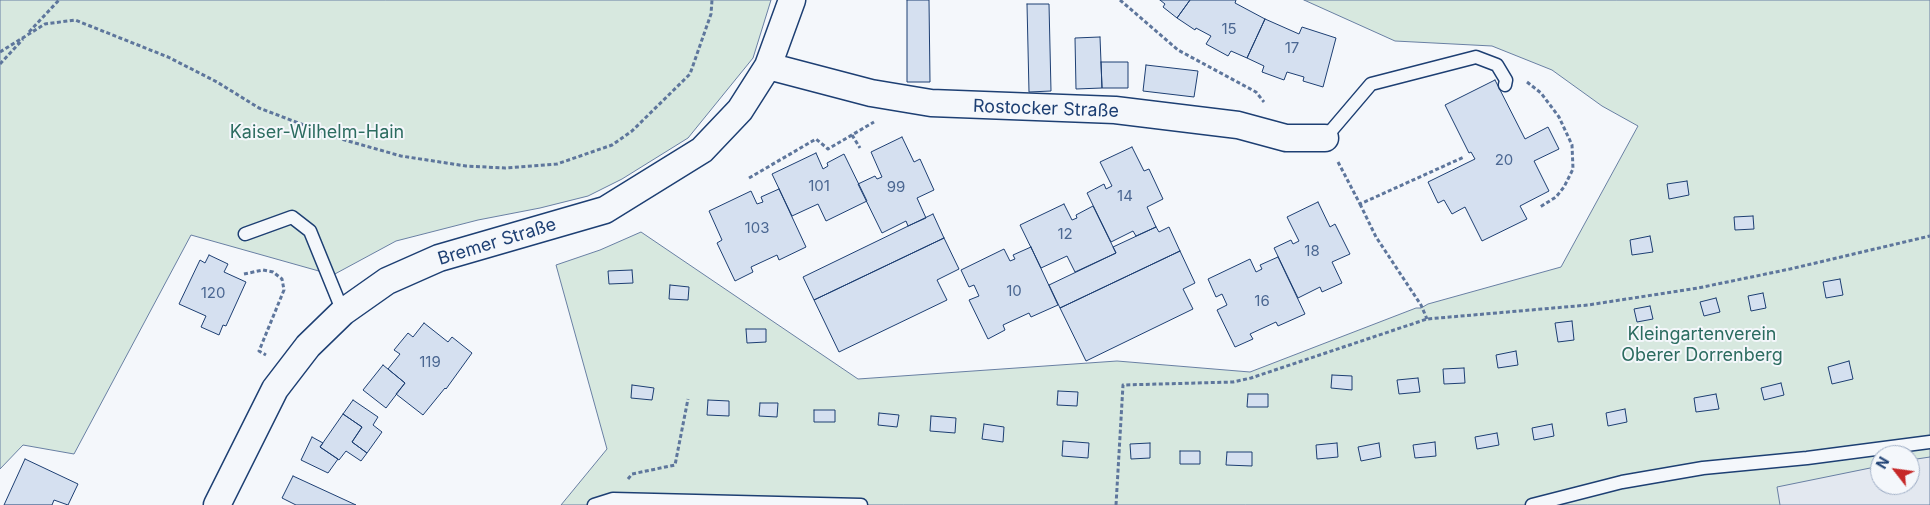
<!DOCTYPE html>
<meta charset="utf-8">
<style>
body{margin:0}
#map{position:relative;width:1930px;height:505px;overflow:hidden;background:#f4f7fb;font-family:Inter,sans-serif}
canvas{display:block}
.north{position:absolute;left:1870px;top:445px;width:50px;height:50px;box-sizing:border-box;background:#f4f7fb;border:1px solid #9eadc5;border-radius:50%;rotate:300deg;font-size:14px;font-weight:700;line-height:20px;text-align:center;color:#1d3f73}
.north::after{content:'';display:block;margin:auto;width:18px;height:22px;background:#c62828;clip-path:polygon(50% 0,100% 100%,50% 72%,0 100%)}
</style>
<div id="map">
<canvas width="1930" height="505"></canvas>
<div class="north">N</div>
</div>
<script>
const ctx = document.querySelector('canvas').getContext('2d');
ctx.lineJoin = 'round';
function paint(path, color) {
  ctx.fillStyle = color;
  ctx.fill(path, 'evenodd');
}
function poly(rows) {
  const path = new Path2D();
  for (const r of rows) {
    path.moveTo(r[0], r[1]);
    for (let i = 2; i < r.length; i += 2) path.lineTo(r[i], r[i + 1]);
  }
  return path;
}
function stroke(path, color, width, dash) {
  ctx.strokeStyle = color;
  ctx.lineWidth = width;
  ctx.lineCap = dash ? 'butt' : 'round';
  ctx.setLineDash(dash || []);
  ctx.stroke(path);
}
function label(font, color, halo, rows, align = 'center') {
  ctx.font = font + ' Inter,sans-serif';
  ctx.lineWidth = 4;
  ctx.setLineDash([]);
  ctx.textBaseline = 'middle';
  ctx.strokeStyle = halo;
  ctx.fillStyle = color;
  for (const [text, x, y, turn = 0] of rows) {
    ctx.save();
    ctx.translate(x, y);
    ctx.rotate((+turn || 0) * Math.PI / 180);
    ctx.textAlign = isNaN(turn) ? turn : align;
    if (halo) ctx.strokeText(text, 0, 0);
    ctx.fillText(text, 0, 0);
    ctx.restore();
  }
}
const green = poly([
 [0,0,771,0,753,58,688,138,622,179,588,196,540,208,478,220,396,241,333,275,191,235,74,454,23,445,0,469,0,0],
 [1304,0,1930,0,1930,505,561,505,607,449,556,265,600,250,641,232,858,379,1117,361,1250,372,1416,308,1421,308,1428,304,1561,267,1638,126,1602,106,1552,70,1492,46,1395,41,1304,0],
 [1880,455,1910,455,1910,485,1880,485,1880,455]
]);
const parking = poly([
 [1930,457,1930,505,1780,505,1777,487,1880,466,1880,485,1910,485,1910,460,1930,457]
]);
const building = poly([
 [907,0,929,0,930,82,907,82,907,0],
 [1160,0,1190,0,1177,18,1163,7,1165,4,1160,0],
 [1190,0,1236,0,1235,3,1265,19,1247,58,1231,51,1228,56,1206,44,1211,36,1196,28,1195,30,1177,18,1190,0],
 [1027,4,1049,4,1051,91,1029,92,1027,4],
 [1265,19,1299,34,1302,27,1336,38,1323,87,1303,81,1304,77,1287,72,1284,80,1262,72,1264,66,1247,58,1265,19],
 [1100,37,1102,88,1076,89,1075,38,1100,37],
 [1101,62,1128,62,1128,88,1102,88,1101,62],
 [1146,65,1198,71,1194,97,1143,91,1146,65],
 [1495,80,1525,139,1548,127,1559,149,1534,161,1549,191,1520,206,1527,219,1482,241,1465,207,1452,214,1444,200,1438,203,1428,182,1475,159,1471,152,1469,153,1445,105,1495,80],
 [902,137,914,162,920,159,934,190,917,198,926,218,908,226,906,221,882,233,858,184,875,176,877,179,882,177,871,152,902,137],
 [1132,147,1144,171,1149,169,1163,199,1147,207,1156,227,1136,236,1133,231,1111,242,1087,193,1104,184,1106,189,1112,186,1100,162,1132,147],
 [816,153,823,169,828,166,827,163,844,154,867,201,826,221,818,204,792,216,772,174,816,153],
 [1687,181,1689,195,1669,199,1667,184,1687,181],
 [779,189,806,247,779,260,777,255,751,267,753,272,735,281,717,243,722,240,709,211,751,191,757,204,763,202,761,197,779,189],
 [1318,202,1330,227,1335,224,1350,254,1332,262,1342,283,1322,292,1320,287,1298,298,1274,248,1291,240,1293,244,1299,241,1287,217,1318,202],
 [1064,204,1072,220,1077,218,1076,215,1093,206,1116,253,1075,272,1067,256,1041,268,1020,225,1064,204],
 [933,214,944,238,814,300,803,277,933,214],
 [1753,216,1754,229,1735,230,1734,217,1753,216],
 [1156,227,1159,232,1169,227,1180,251,1060,308,1049,285,1116,253,1113,247,1156,227],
 [1650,236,1653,252,1632,255,1630,240,1650,236],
 [944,238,959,269,937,280,947,300,839,352,814,300,944,238],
 [1031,247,1058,305,1031,317,1029,313,1003,325,1005,330,988,339,969,300,979,296,974,285,969,287,961,270,1004,249,1010,261,1015,259,1013,255,1031,247],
 [1180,251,1195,283,1183,289,1193,309,1086,361,1060,308,1180,251],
 [209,255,228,264,224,272,246,282,226,326,223,325,219,335,201,327,206,316,179,304,200,260,205,263,209,255],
 [1278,257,1305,314,1278,326,1276,322,1250,334,1253,339,1235,347,1217,310,1227,305,1222,294,1216,297,1208,279,1250,259,1256,272,1262,269,1260,265,1278,257],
 [632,270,633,283,609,284,608,271,632,270],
 [1840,279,1843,295,1826,298,1823,282,1840,279],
 [670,285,689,287,688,300,669,299,670,285],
 [1763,293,1766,308,1751,311,1748,296,1763,293],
 [1716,298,1720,312,1704,316,1700,302,1716,298],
 [1650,306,1653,319,1637,322,1634,309,1650,306],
 [1572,321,1574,340,1558,342,1555,323,1572,321],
 [424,323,448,342,452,337,472,353,446,389,445,388,423,415,396,394,405,383,388,369,400,354,394,350,408,333,413,337,424,323],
 [746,329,766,329,766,342,747,343,746,329],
 [1516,351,1518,365,1498,368,1496,355,1516,351],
 [1849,361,1853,379,1832,384,1828,367,1849,361],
 [383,365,405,383,386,408,363,390,383,365],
 [1464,368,1465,383,1444,384,1443,369,1464,368],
 [1332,375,1352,376,1352,390,1331,388,1332,375],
 [1418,378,1420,392,1399,394,1397,380,1418,378],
 [1781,383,1784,395,1764,400,1761,388,1781,383],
 [632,385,654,388,652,400,631,398,632,385],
 [1058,391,1078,392,1077,406,1057,405,1058,391],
 [1248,394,1268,394,1268,407,1247,407,1248,394],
 [1716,394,1719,409,1696,412,1694,398,1716,394],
 [353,400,378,417,373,425,382,432,367,453,352,442,362,427,343,414,353,400],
 [708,400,729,401,729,416,707,415,708,400],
 [760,403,778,403,777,417,759,416,760,403],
 [1625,409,1627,422,1608,426,1606,413,1625,409],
 [814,410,835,410,835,422,814,422,814,410],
 [879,413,899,415,897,427,878,425,879,413],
 [343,414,362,427,352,442,367,453,361,461,346,451,339,460,320,447,343,414],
 [931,416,956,418,955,433,930,431,931,416],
 [984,424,1004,427,1003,442,982,439,984,424],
 [1552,424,1554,436,1534,440,1532,428,1552,424],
 [1497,433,1499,445,1477,449,1475,437,1497,433],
 [312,437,323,443,320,447,338,459,328,473,301,460,312,437],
 [1063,441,1089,443,1088,458,1062,456,1063,441],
 [1435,442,1436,456,1415,458,1413,445,1435,442],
 [1150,443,1150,458,1131,459,1130,444,1150,443],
 [1337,443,1338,457,1317,459,1316,445,1337,443],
 [1379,443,1381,457,1361,461,1358,447,1379,443],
 [1180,451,1200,451,1200,464,1180,464,1180,451],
 [1227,452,1252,452,1252,466,1226,465,1227,452],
 [25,459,78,484,68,505,54,500,52,505,4,505,25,459],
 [293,476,356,505,296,505,282,498,293,476]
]);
const path = poly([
 [1120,0,1178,50,1256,92,1264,102],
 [29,32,59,0],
 [0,52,45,24,75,20,168,57,217,82,259,108,341,139,401,156,466,166,505,168,557,164,612,145,632,131,690,74,711,14,712,0],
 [0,64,23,39],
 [1527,82,1541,93,1559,117,1572,145,1573,169,1564,187,1556,197,1540,207],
 [852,135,860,148],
 [1338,162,1360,204,1464,157],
 [749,178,816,139,828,149,874,122],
 [1360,204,1376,237,1421,305,1427,319],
 [244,274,263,270,273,272,282,279,284,290,259,351,266,355],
 [628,479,632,474,675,465,688,399],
 [1116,505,1123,385,1233,382,1251,378,1427,319,1588,305,1698,288,1790,269,1930,236]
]);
const lane = poly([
 [1325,138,1371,84,1476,57,1497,65,1506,80,1505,85],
 [245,234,292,217,310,231,343,312],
 [594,505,613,499,861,505],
 [1532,505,1622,482,1703,468,1807,458,1930,442]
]);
const street = poly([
 [768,66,871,93,931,103,1115,110,1238,125,1286,138,1325,138],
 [217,505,275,389,308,346,343,312,387,281,439,258,605,210,702,150,740,110,768,66,792,0]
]);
const numberNames = [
 ["15",1229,29],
 ["17",1292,48],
 ["20",1504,160],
 ["101",819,186],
 ["99",896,187],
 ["14",1125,196],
 ["103",757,228],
 ["12",1065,234],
 ["18",1312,251],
 ["10",1014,291],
 ["120",213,293],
 ["16",1262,301],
 ["119",430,362]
];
const streetNames = [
 ["Rostocker Straße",1046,109,2],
 ["Bremer Straße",497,242,-17]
];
const parkNames = [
 ["Kaiser-Wilhelm-Hain",317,133],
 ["Kleingartenverein",1702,335],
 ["Oberer Dorrenberg",1702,356]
];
paint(green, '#d7e8df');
stroke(green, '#687fa3', 1);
paint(parking, '#e3e8f0');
stroke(parking, '#687fa3', 1);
paint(building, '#d5e0f0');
stroke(building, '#1d3f73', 1);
stroke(lane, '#1d3f73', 15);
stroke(street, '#1d3f73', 29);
stroke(path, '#5e769c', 3, [4, 2.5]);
stroke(lane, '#f4f7fb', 12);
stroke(street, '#f4f7fb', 26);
label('15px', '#4b6792', null, numberNames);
label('18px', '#1d3f73', '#f4f7fb', streetNames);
label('18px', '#2c6c60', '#f4f7fb', parkNames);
</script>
